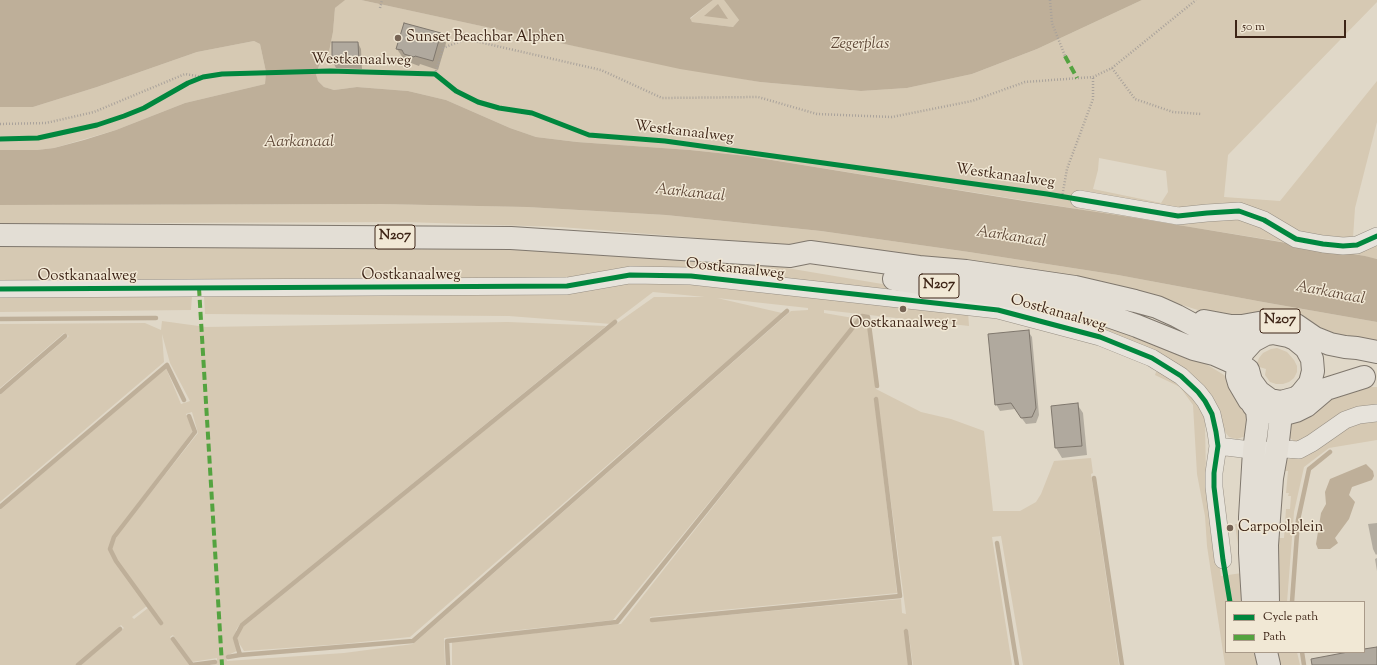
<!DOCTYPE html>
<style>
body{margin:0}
#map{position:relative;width:1377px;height:665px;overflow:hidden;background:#e0d8c8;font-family:"Sorts Mill Goudy",serif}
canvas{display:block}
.legend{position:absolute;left:1225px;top:601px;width:140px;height:52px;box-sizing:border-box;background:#f1e8d5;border:1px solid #a99a89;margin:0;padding:5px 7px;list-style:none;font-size:12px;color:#3d2416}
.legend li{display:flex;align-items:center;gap:8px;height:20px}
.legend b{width:20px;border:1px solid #a99a89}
.scale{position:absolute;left:1235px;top:20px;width:111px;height:18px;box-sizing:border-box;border:2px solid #3d2416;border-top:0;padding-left:5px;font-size:12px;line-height:14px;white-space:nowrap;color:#3d2416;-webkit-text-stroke:3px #f1e8d5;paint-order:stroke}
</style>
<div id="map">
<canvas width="1377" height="665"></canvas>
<ul class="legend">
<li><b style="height:5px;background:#00873e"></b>Cycle path</li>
<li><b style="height:5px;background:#54a340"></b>Path</li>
</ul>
<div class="scale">50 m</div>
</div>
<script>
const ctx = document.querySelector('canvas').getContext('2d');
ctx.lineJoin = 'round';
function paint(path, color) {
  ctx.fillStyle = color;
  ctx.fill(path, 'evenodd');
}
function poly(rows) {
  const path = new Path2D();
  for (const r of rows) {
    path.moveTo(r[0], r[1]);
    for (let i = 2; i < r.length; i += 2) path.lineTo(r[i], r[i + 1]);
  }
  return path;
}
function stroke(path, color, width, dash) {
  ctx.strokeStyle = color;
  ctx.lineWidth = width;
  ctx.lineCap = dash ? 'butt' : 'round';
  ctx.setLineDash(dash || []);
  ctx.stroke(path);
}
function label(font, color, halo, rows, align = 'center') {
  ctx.font = font + ' "Sorts Mill Goudy",serif';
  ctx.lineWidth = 3;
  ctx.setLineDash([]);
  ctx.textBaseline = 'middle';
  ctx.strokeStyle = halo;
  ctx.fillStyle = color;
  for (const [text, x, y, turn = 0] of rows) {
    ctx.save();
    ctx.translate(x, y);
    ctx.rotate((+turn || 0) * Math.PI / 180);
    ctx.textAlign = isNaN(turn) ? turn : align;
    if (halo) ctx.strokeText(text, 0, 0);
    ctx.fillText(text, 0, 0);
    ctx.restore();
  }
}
const green = poly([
 [344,0,361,0,607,53,760,82,861,91,907,88,972,74,1037,49,1142,0,1377,0,1377,2,1228,155,1224,197,1280,201,1377,81,1377,122,1355,208,1353,238,1377,244,1377,259,1346,252,747,156,690,150,577,142,536,137,510,128,446,100,408,91,357,87,334,90,324,87,318,81,316,74,320,63,328,57,333,32,335,8],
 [1099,158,1166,171,1168,192,1161,203,1093,189,1098,170],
 [713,0,724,0,739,20,733,27,692,22,690,19],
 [254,41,260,44,266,72,265,84,185,103,116,130,54,148,37,150,0,150,0,107,33,107,97,87,197,52],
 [381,204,527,207,666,215,821,231,969,252,1118,275,1263,302,1377,322,1377,340,1358,340,1204,312,1135,290,997,266,904,254,560,227,405,222,153,223,0,224,0,205],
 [363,240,733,259,942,294,933,297,833,283,689,270,566,279,0,281,0,241],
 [674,280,968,312,969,326,824,310,824,313,859,319,613,620,444,638,445,665,210,665,217,664,217,658,192,662,173,635,170,637,189,663,189,665,81,665,124,628,121,625,76,665,0,665,0,510,166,368,181,404,190,401,170,363,162,334,164,362,0,502,0,395,69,336,64,333,0,388,0,324,145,323,161,330,162,321,206,327,508,322,606,326,240,624,236,630,235,639,239,650,226,656,227,661,344,653,413,644,791,311,808,310,808,308,717,298,782,313,410,637,342,644,244,651,237,640,239,632,243,627,613,326,654,297,705,297,653,292,611,324,509,316,205,314,204,296],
 [192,412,198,433,118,534,111,548,117,560,162,624,160,625,148,608,134,619,132,617,147,606,115,562,109,549,111,540,116,532,193,431,186,414],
 [192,296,191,310,0,312,0,297],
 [1036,306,1084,319,1176,351,1206,364,1224,375,1229,381,1248,413,1246,436,1237,439,1229,437,1169,362,1009,308],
 [862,317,867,318,876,389,921,412,951,419,984,431,993,511,1020,511,1036,502,1041,494,1054,461,1091,458,1093,473,1091,474,1119,665,1023,665,1001,536,992,537,1012,665,913,665,908,629,904,629,909,665,452,665,452,642,621,624],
 [874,397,877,397,906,614,902,613,901,599,651,622,650,617,897,593],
 [1277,348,1287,352,1294,360,1297,366,1297,372,1294,378,1289,382,1283,384,1276,384,1270,382,1265,375,1266,369,1256,366,1259,358,1263,353,1271,349],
 [1160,370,1191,392,1204,417,1205,424,1206,477,1221,576,1242,573,1235,524,1241,524,1249,602,1226,602,1226,652,1257,652,1259,665,1225,665,1207,546,1205,516,1197,474,1193,405,1180,387,1155,375,1156,372],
 [1365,387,1377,387,1377,407,1299,442,1295,442,1290,438,1289,434,1291,424,1323,400],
 [1377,418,1377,440,1329,448,1304,467,1294,512,1287,602,1272,602,1278,538,1284,538,1286,509,1290,509,1291,496,1288,496,1289,493,1286,493,1288,471,1282,471,1286,460,1293,458,1349,425],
 [1277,652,1297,652,1300,665,1278,665]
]);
const water = poly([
 [0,0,345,0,335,8,333,32,328,57,320,63,316,74,318,81,324,87,334,90,357,87,408,91,446,100,510,128,536,137,577,142,690,150,747,156,1024,201,1130,217,1365,256,1377,259,1377,322,1263,302,1118,275,969,252,821,231,666,215,527,207,381,204,0,205,0,150,37,150,54,148,84,140,116,130,185,103,265,84,266,72,260,44,254,41,197,52,97,87,33,107,0,107],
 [361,0,713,0,690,18,692,22,733,27,739,20,724,0,1142,0,1037,49,972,74,907,88,861,91,760,82,680,69],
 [718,4,728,19,704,16],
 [1366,464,1373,471,1374,476,1372,480,1352,487,1349,495,1355,502,1349,519,1335,538,1338,543,1330,549,1318,549,1316,544,1321,513,1326,504,1325,492,1330,479]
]);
const shadow = poly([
 [440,34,446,43,438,70,420,64,419,66,411,63,408,60,403,58,397,49],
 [358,43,361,49,362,69,336,68,333,62],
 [1028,331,1032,337,1039,415,1036,423,1026,424,1015,409,1000,411,996,404],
 [1077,404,1083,413,1087,455,1062,458,1056,448,1052,406],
 [1377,523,1377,554,1376,555,1373,549,1368,524],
 [1377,558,1377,571,1375,559]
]);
const stream = poly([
 [0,319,156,318],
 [615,322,242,625,235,638,240,655,413,641,787,311],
 [0,392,65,336],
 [1094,478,1122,665],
 [0,507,167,365,184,400],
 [997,543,1017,665],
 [1292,602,1298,520,1309,469,1330,452],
 [652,620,900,596,876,399],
 [161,623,116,561,110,549,114,537,195,432,189,416],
 [906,631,910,665],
 [173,639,192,665],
 [1302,652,1304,665],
 [228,657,240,655],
 [78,665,120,629],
 [192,665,215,662],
 [448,665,447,641,617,622,862,316,868,317,877,386]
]);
const building = poly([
 [404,23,441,33,433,61,415,56,414,57,404,54,402,50,396,49,404,23],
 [332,42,358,42,359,63,332,63,332,42],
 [1029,330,1036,408,1032,417,1021,418,1011,403,995,405,988,334,1029,330],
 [1078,403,1082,446,1055,448,1051,406,1078,403],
 [1377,647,1377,665,1312,665,1311,659,1348,652,1364,652,1364,649,1377,647]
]);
const path = poly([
 [1050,0,1052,23,1065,56],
 [380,8,382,0],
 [1112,68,1135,99,1173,112,1201,114],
 [435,74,443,48,466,39,601,70,662,98,758,97,817,114,892,117,972,101,1025,82,1093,77,1112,68,1196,0],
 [0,124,46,123,94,112,185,74,203,77],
 [1062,197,1067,169,1093,99,1093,77]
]);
const street = poly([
 [1079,199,1178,216,1207,213,1239,211,1264,220,1296,239,1323,244,1343,246,1357,245,1377,236],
 [0,289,567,286,630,275,691,276,998,310,1100,337,1152,358,1181,376,1198,392,1205,401,1212,414,1216,432,1218,446,1214,473,1214,487,1223,560],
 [1218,446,1259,451,1284,449,1299,450,1312,443,1345,420,1359,415,1377,413]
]);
const primary = poly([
 [0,235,511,238,790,256,810,252,919,267,966,271,1075,287,1135,301,1157,307,1177,316,1203,330,1230,342,1247,346],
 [894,279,1065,305,1091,310,1137,326,1194,349,1214,354,1232,362,1238,365,1243,367,1248,370,1251,381,1259,392,1270,400,1281,402,1296,398,1301,394,1310,383,1313,371,1312,359,1306,348,1295,339,1288,336,1273,333,1266,334,1253,341,1243,352,1238,365,1237,376,1239,383,1249,400,1261,409,1273,413,1285,414,1296,411,1306,406,1326,389,1364,377],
 [1204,321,1231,326,1242,326,1270,321,1287,322,1296,325,1315,338,1330,344,1345,347,1357,348,1377,352],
 [1253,602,1250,553,1250,517,1254,451,1258,420,1257,410,1253,405],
 [1268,602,1267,545,1272,478,1277,450,1281,414,1288,402],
 [1266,652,1269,665]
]);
const quiet = poly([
 [1065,56,1077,78],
 [199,288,222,665]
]);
const cycleway = poly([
 [0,139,38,138,97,125,124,116,144,108,188,83,203,77,222,74,330,71,435,74,456,91,478,102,499,108,532,113,589,135,665,141,1047,194,1178,216,1207,213,1239,211,1264,220,1296,239,1323,244,1343,246,1357,245,1377,236],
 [0,289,567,286,630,275,691,276,998,310,1100,337,1152,358,1181,376,1198,392,1205,401,1212,414,1216,432,1218,446,1214,473,1214,487,1223,560,1230,602]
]);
const markers = [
 [398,38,4,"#766354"],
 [903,309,4,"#766354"],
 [1230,528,4,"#766354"]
];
const shields = [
 [395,237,40],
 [939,286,40],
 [1280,321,40]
];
const shieldNames = [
 ["N207",395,237],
 ["N207",939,286],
 ["N207",1280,321]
];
const poiNames = [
 ["Sunset Beachbar Alphen",406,38],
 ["Oostkanaalweg 1",903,324,"center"],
 ["Carpoolplein",1238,528]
];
const streetNames = [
 ["Westkanaalweg",361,61,1],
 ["Westkanaalweg",684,133,7],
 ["Westkanaalweg",1005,177,8],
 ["Oostkanaalweg",735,270,6],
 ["Oostkanaalweg",411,276],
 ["Oostkanaalweg",87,277],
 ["Oostkanaalweg",1058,314,16]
];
const waterNames = [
 ["Zegerplas",860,45],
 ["Aarkanaal",299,143],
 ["Aarkanaal",690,194,6],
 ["Aarkanaal",1011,238,9],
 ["Aarkanaal",1330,294,11]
];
paint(green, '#d6c9b3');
paint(water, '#beaf99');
paint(shadow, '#0003');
stroke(stream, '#beaf99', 4.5);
paint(building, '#b0a99e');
stroke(building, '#7f776d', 1);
stroke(street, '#978f84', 18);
stroke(primary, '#7f776d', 24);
stroke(path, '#a9a29b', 2.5, [1, 2]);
stroke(street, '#e7e3db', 17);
stroke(primary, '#e3ded5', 22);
stroke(quiet, '#54a340', 4, [8, 4]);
stroke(cycleway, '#00873e', 5);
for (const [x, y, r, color] of markers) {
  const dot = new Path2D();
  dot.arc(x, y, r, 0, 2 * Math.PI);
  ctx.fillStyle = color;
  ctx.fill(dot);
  stroke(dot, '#f1e8d5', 1.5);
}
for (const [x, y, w] of shields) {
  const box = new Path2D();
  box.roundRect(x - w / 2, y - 12, w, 24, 3);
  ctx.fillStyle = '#f1e8d5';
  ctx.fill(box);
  stroke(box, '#3d2416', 1);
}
label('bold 14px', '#3d2416', null, shieldNames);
label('15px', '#3d2416', '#f1e8d5', poiNames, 'left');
label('15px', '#3d2416', '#f1e8d5', streetNames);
label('italic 16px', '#5f4837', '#f1e8d5', waterNames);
</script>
